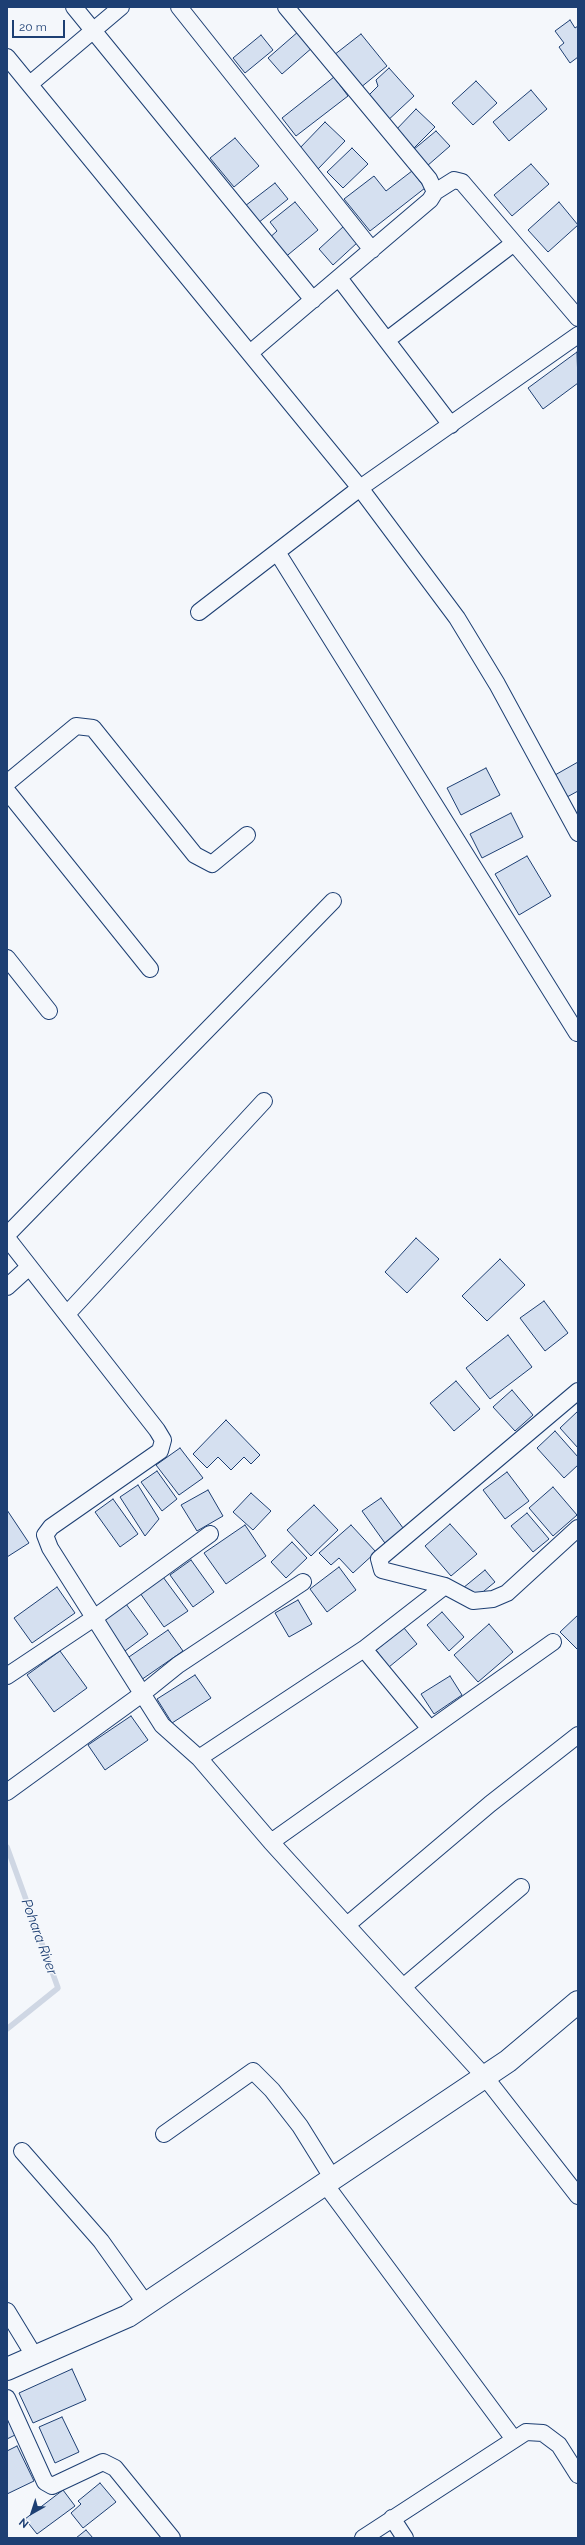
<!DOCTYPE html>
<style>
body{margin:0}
#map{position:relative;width:585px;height:2545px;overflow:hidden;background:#f4f7fb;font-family:Raleway,sans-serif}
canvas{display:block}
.frame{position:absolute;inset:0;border:8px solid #1d3f73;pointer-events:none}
.north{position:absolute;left:12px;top:2493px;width:40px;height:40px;-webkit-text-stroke:3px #f4f7fb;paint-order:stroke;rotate:219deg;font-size:11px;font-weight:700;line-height:16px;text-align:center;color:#1d3f73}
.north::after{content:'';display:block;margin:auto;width:14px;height:18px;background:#1d3f73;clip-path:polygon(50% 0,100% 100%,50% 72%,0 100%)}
.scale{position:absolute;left:12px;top:20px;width:53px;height:18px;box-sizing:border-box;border:2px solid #1d3f73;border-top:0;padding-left:5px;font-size:12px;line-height:14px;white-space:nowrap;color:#1d3f73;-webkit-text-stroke:3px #f4f7fb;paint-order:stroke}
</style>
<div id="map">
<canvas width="585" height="2545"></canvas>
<div class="frame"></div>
<div class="north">N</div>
<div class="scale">20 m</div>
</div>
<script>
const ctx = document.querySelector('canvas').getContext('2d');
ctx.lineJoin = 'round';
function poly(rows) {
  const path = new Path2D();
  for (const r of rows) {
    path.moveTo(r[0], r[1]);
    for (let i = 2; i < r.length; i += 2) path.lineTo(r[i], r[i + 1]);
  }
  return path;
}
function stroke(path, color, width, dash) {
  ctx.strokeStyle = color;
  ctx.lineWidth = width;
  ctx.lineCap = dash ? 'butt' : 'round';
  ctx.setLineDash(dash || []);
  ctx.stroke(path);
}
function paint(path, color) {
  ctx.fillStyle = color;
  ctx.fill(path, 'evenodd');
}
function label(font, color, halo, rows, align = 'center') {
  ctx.font = font + ' Raleway,sans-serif';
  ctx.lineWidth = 3;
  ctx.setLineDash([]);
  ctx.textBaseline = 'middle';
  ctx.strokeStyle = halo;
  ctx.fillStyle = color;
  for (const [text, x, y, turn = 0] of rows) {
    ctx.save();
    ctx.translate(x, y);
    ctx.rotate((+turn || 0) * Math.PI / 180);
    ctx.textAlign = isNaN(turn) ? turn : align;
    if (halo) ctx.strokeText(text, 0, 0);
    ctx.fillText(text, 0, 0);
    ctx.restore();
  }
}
const stream = poly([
 [7,1847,58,1988,7,2029]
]);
const building = poly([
 [570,20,575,28,578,26,578,57,570,63,559,47,564,43,555,31,570,20],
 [299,31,313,47,282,74,268,58,299,31],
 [361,34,387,66,360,88,334,55,361,34],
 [261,35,273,50,245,73,233,58,261,35],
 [389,68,414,96,385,123,364,100,378,86,376,80,389,68],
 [334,77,348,96,296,136,282,118,334,77],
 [476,81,497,103,473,125,452,103,476,81],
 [531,90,547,109,509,141,493,122,531,90],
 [416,109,435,127,412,150,394,132,416,109],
 [325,122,345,141,318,169,298,150,325,122],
 [436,131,450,146,427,166,413,150,436,131],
 [235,138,259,166,234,187,210,158,235,138],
 [352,148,368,164,343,188,327,172,352,148],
 [531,164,549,184,512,216,494,195,531,164],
 [412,171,425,188,370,231,344,199,374,176,386,191,412,171],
 [275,183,288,199,258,223,245,206,275,183],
 [295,202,318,230,283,259,267,240,277,231,270,222,295,202],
 [559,202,578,225,548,252,528,230,559,202],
 [344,226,358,242,333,265,319,249,344,226],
 [577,352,578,383,543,409,528,388,577,352],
 [578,762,578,791,567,797,555,775,578,762],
 [486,768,500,795,461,815,447,788,486,768],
 [511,813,523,837,482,858,470,834,511,813],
 [527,856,551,896,519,915,495,874,527,856],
 [416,1238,439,1259,407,1293,385,1272,416,1238],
 [500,1259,525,1285,487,1321,462,1296,500,1259],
 [544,1301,568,1333,545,1351,520,1318,544,1301],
 [508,1335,532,1367,490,1399,466,1368,508,1335],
 [456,1381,480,1409,454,1431,430,1403,456,1381],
 [512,1390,533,1415,515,1431,493,1407,512,1390],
 [578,1411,578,1448,560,1428,578,1411],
 [226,1420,260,1455,251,1464,244,1457,231,1470,218,1457,207,1468,193,1454,226,1420],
 [555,1431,578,1457,578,1465,564,1478,537,1448,555,1431],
 [180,1448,203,1478,179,1495,156,1465,180,1448],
 [157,1471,177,1499,162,1511,141,1482,157,1471],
 [507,1472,529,1501,505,1519,483,1490,507,1472],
 [138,1485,159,1519,145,1536,120,1497,138,1485],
 [553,1487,577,1515,553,1536,529,1508,553,1487],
 [208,1490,223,1516,197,1531,181,1505,208,1490],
 [251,1493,271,1511,253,1530,233,1512,251,1493],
 [381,1498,406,1532,387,1546,362,1511,381,1498],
 [113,1499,138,1534,120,1547,95,1512,113,1499],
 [314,1505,338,1530,311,1556,287,1530,314,1505],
 [7,1510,29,1543,7,1557,7,1510],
 [527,1513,549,1539,533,1552,511,1526,527,1513],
 [450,1524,477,1554,451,1576,425,1546,450,1524],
 [245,1525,266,1556,226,1584,204,1553,245,1525],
 [351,1525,376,1552,353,1573,339,1558,331,1565,319,1553,351,1525],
 [292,1542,307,1558,286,1578,271,1562,292,1542],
 [191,1560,214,1592,193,1607,170,1575,191,1560],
 [339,1567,356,1590,327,1612,310,1589,339,1567],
 [485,1570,495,1582,473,1600,463,1588,485,1570],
 [163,1577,188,1611,164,1627,140,1593,163,1577],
 [57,1587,75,1613,32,1643,14,1618,57,1587],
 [298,1600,312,1624,289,1637,275,1613,298,1600],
 [126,1604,148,1634,125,1651,103,1621,126,1604],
 [442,1612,464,1637,449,1651,427,1625,442,1612],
 [578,1615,578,1650,560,1632,578,1615],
 [489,1624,513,1652,478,1682,454,1655,489,1624],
 [404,1628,417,1644,389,1667,376,1650,404,1628],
 [168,1630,183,1651,141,1680,126,1659,168,1630],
 [60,1651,87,1688,54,1712,27,1675,60,1651],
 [195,1675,211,1698,172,1723,157,1699,195,1675],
 [450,1676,462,1695,434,1714,421,1694,450,1676],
 [131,1716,148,1740,105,1770,88,1745,131,1716],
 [72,2369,86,2400,33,2423,19,2393,72,2369],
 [62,2417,79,2452,55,2463,39,2427,62,2417],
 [7,2418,15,2435,7,2439,7,2418],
 [17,2446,34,2481,7,2494,7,2451,17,2446],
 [100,2483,116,2502,83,2528,71,2513,81,2504,78,2501,100,2483],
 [63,2490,75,2506,37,2534,25,2519,63,2490],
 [86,2530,93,2538,76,2538,86,2530]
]);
const street = poly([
 [74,7,313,300],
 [179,7,372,250],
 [7,57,360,488,199,612],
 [30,84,121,7],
 [435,192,454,180,462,182,578,318],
 [339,278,451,425],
 [578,335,360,488,457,618,497,684,578,833],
 [387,340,514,243],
 [250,353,430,200,435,192,429,179,286,7],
 [277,552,577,1033],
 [7,783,76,726,93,728,195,855,212,864,247,835],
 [7,791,150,969],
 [7,958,49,1011],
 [7,1235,333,901],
 [7,1238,157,1430,163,1440,160,1451,51,1527,45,1535,50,1548,162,1725,199,1758,271,1842,485,2077,578,2196],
 [7,1287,29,1267],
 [67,1314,264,1101],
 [445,1586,382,1570,379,1559,578,1391],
 [364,1649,430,1729],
 [7,1676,94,1618,210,1534],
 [199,1758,364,1649,445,1586,473,1601,493,1599,507,1593,578,1528],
 [7,1792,142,1694,178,1665,303,1582],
 [271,1842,553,1642],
 [347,1925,490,1804,578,1735],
 [403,1987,521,1887],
 [164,2134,253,2071,272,2090,300,2126,333,2179],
 [22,2151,101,2241,146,2304],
 [325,2184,513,2438],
 [7,2311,35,2357],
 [7,2398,45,2482,52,2486,103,2462,115,2468,172,2538],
 [392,2518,405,2538],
 [363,2538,526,2432,543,2433,559,2445,578,2475]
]);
const secondary = poly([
 [7,2369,128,2316,508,2061,578,2002]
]);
const waterNames = [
 ["Pohara River",39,1937,70]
];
stroke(stream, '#cfd7e4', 5.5);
paint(building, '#d5e0f0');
stroke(building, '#1d3f73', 1);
stroke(street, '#1d3f73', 18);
stroke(secondary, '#1d3f73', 24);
stroke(street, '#f4f7fb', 16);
stroke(secondary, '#f4f7fb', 22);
label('italic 14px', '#1d3f73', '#f4f7fb', waterNames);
</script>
